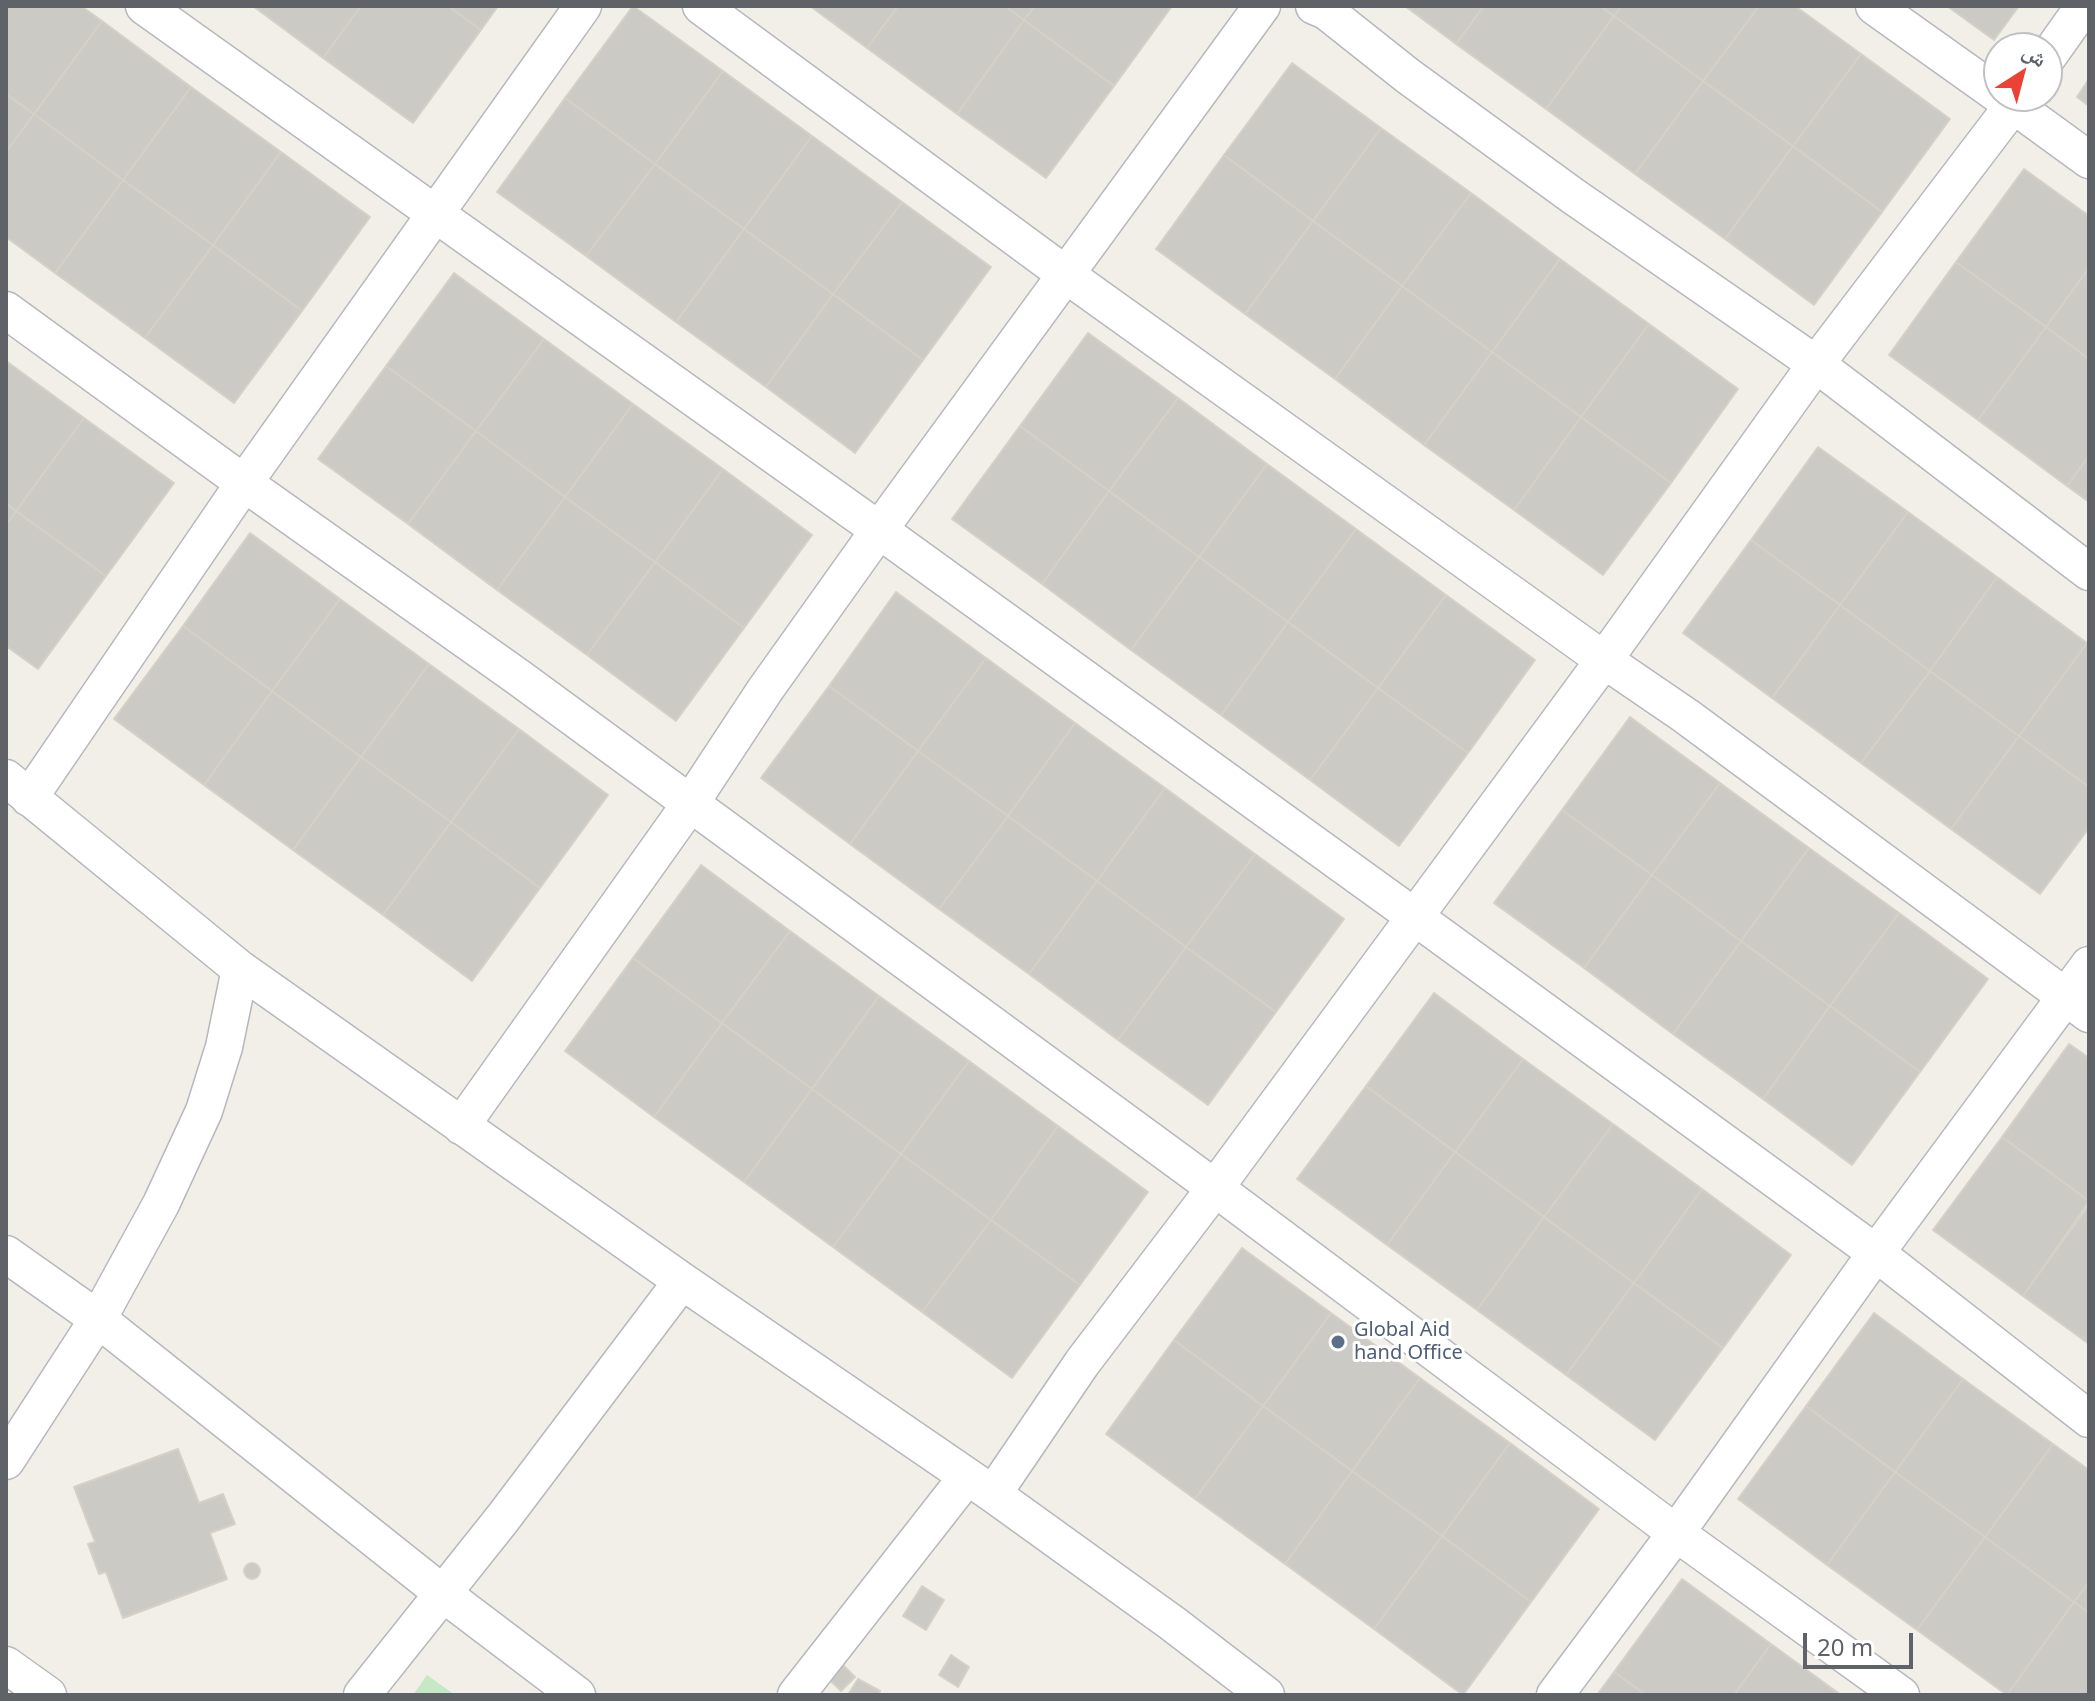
<!DOCTYPE html>
<meta charset="utf-8">
<style>
body{margin:0}
#map{position:relative;width:2095px;height:1701px;overflow:hidden;background:#f1efe8;font-family:"Noto Sans","Noto Naskh Arabic",sans-serif}
canvas{display:block}
.frame{position:absolute;inset:0;border:8px solid #5f6368;pointer-events:none}
.north{position:absolute;left:1983px;top:32px;width:80px;height:80px;box-sizing:border-box;background:#fff;border:2px solid #bfc1c3;border-radius:50%;rotate:36deg;font-size:22px;font-weight:700;line-height:32px;text-align:center;color:#5f6368}
.north::after{content:'';display:block;margin:auto;width:28px;height:36px;background:#ea4335;clip-path:polygon(50% 0,100% 100%,50% 72%,0 100%)}
.scale{position:absolute;left:1803px;top:1633px;width:110px;height:36px;box-sizing:border-box;border:4px solid #5f6368;border-top:0;padding-left:10px;font-size:24px;line-height:28px;white-space:nowrap;color:#5f6368;-webkit-text-stroke:6px #fff;paint-order:stroke}
</style>
<div id="map">
<canvas width="2095" height="1701"></canvas>
<div class="frame"></div>
<div class="north">ش</div>
<div class="scale">20 m</div>
</div>
<script>
const ctx = document.querySelector('canvas').getContext('2d');
ctx.lineJoin = 'round';
function paint(path, color) {
  ctx.fillStyle = color;
  ctx.fill(path, 'evenodd');
}
function poly(rows) {
  const path = new Path2D();
  for (const r of rows) {
    if (r.length === 3) {
      path.moveTo(r[0] + r[2], r[1]);
      path.arc(r[0], r[1], r[2], 0, 2 * Math.PI);
      continue;
    }
    path.moveTo(r[0], r[1]);
    for (let i = 2; i < r.length; i += 2) path.lineTo(r[i], r[i + 1]);
  }
  return path;
}
function stroke(path, color, width, dash) {
  ctx.strokeStyle = color;
  ctx.lineWidth = width;
  ctx.lineCap = dash ? 'butt' : 'round';
  ctx.setLineDash(dash || []);
  ctx.stroke(path);
}
function label(font, color, halo, rows, align = 'center') {
  ctx.font = font + ' "Noto Sans",sans-serif';
  ctx.lineWidth = 6;
  ctx.setLineDash([]);
  ctx.textBaseline = 'middle';
  ctx.strokeStyle = halo;
  ctx.fillStyle = color;
  for (const [text, x, y, turn = 0] of rows) {
    ctx.save();
    ctx.translate(x, y);
    ctx.rotate((+turn || 0) * Math.PI / 180);
    ctx.textAlign = isNaN(turn) ? turn : align;
    if (halo) ctx.strokeText(text, 0, 0);
    ctx.fillText(text, 0, 0);
    ctx.restore();
  }
}
const green = poly([
 [427,1675,455,1695,413,1695]
]);
const building = poly([
 [6,6,81,6,102,21,34,114,6,94,6,6],
 [253,6,361,6,323,58,253,6],
 [361,6,448,6,481,30,413,123,323,58,361,6],
 [448,6,498,6,481,30,448,6],
 [633,6,723,71,655,164,565,98,633,6],
 [810,6,898,6,867,48,810,6],
 [898,6,1005,6,1024,20,957,114,867,48,898,6],
 [1005,6,1035,6,1024,20,1005,6],
 [1035,6,1172,6,1114,86,1024,20,1035,6],
 [1405,6,1484,6,1456,44,1405,6],
 [1484,6,1600,6,1614,16,1546,109,1456,44,1484,6],
 [1600,6,1622,6,1614,16,1600,6],
 [1622,6,1759,6,1703,81,1614,16,1622,6],
 [1759,6,1795,6,1861,54,1793,146,1703,81,1759,6],
 [1947,6,2019,6,1994,40,1947,6],
 [1614,16,1703,81,1635,174,1546,109,1614,16],
 [1024,20,1114,86,1046,178,957,114,1024,20],
 [102,21,191,87,123,180,34,114,102,21],
 [1861,54,1950,119,1882,212,1793,146,1861,54],
 [1292,63,1381,128,1313,221,1224,155,1292,63],
 [723,71,812,136,744,229,655,164,723,71],
 [2089,79,2089,106,2077,97,2089,79],
 [1703,81,1793,146,1725,239,1635,174,1703,81],
 [191,87,281,152,213,245,123,180,191,87],
 [6,94,34,114,6,152,6,94],
 [565,98,655,164,586,256,497,192,565,98],
 [34,114,123,180,55,273,6,237,6,152,34,114],
 [1381,128,1471,193,1402,286,1313,221,1381,128],
 [812,136,902,202,833,294,744,229,812,136],
 [1793,146,1882,212,1814,305,1725,239,1793,146],
 [281,152,370,217,302,311,213,245,281,152],
 [1224,155,1313,221,1245,314,1156,249,1224,155],
 [655,164,744,229,676,322,586,256,655,164],
 [2024,169,2089,216,2089,268,2046,327,1956,262,2024,169],
 [123,180,213,245,145,338,55,273,123,180],
 [1471,193,1560,259,1492,352,1402,286,1471,193],
 [902,202,991,267,923,360,833,294,902,202],
 [1313,221,1402,286,1335,379,1245,314,1313,221],
 [744,229,833,294,766,387,676,322,744,229],
 [213,245,302,311,234,403,145,338,213,245],
 [1560,259,1649,324,1581,417,1492,352,1560,259],
 [1956,262,2046,327,1978,420,1889,355,1956,262],
 [2089,268,2089,359,2046,327,2089,268],
 [454,273,544,339,476,431,386,366,454,273],
 [1402,286,1492,352,1424,445,1335,379,1402,286],
 [833,294,923,360,855,453,766,387,833,294],
 [1649,324,1738,389,1671,483,1581,417,1649,324],
 [2046,327,2089,359,2089,456,2067,486,1978,420,2046,327],
 [1088,333,1178,398,1109,491,1020,426,1088,333],
 [544,339,633,404,565,497,476,431,544,339],
 [1492,352,1581,417,1514,510,1424,445,1492,352],
 [6,361,84,418,16,511,6,503,6,361],
 [386,366,476,431,408,524,318,459,386,366],
 [1178,398,1267,464,1199,557,1109,491,1178,398],
 [633,404,723,469,655,562,565,497,633,404],
 [1581,417,1671,483,1603,575,1514,510,1581,417],
 [84,418,174,483,106,576,16,511,84,418],
 [1020,426,1109,491,1042,584,952,519,1020,426],
 [476,431,565,497,497,590,408,524,476,431],
 [1818,447,1908,512,1840,605,1751,540,1818,447],
 [2089,456,2089,502,2067,486,2089,456],
 [1267,464,1356,529,1288,622,1199,557,1267,464],
 [723,469,812,535,744,628,655,562,723,469],
 [1109,491,1199,557,1131,650,1042,584,1109,491],
 [565,497,655,562,587,655,497,590,565,497],
 [6,503,16,511,6,525,6,503],
 [16,511,106,576,38,669,6,646,6,525,16,511],
 [1908,512,1997,577,1930,671,1840,605,1908,512],
 [1356,529,1446,595,1378,688,1288,622,1356,529],
 [250,533,340,599,272,691,183,626,250,533],
 [1751,540,1840,605,1772,698,1683,633,1751,540],
 [1199,557,1288,622,1221,715,1131,650,1199,557],
 [655,562,744,628,676,721,587,655,655,562],
 [1997,577,2087,643,2019,736,1930,671,1997,577],
 [896,592,986,658,918,751,829,686,896,592],
 [1446,595,1535,660,1468,753,1378,688,1446,595],
 [340,599,429,664,361,757,272,691,340,599],
 [1840,605,1930,671,1861,763,1772,698,1840,605],
 [1288,622,1378,688,1310,780,1221,715,1288,622],
 [183,626,272,691,204,785,114,719,183,626],
 [2087,643,2089,644,2089,787,2019,736,2087,643],
 [986,658,1075,723,1008,816,918,751,986,658],
 [429,664,519,729,451,822,361,757,429,664],
 [1930,671,2019,736,1951,829,1861,763,1930,671],
 [829,686,918,751,850,844,761,778,829,686],
 [1378,688,1468,753,1399,846,1310,780,1378,688],
 [272,691,361,757,293,850,204,785,272,691],
 [1630,717,1720,783,1652,875,1562,810,1630,717],
 [1075,723,1165,788,1097,881,1008,816,1075,723],
 [519,729,608,795,540,888,451,822,519,729],
 [2019,736,2089,787,2089,828,2040,894,1951,829,2019,736],
 [918,751,1008,816,939,909,850,844,918,751],
 [361,757,451,822,383,915,293,850,361,757],
 [1720,783,1809,848,1741,941,1652,875,1720,783],
 [1165,788,1255,854,1186,947,1097,881,1165,788],
 [1562,810,1652,875,1584,968,1494,903,1562,810],
 [1008,816,1097,881,1029,974,939,909,1008,816],
 [451,822,540,888,472,981,383,915,451,822],
 [1809,848,1899,913,1830,1006,1741,941,1809,848],
 [1255,854,1344,919,1276,1012,1186,947,1255,854],
 [701,865,790,931,722,1023,633,958,701,865],
 [1652,875,1741,941,1673,1034,1584,968,1652,875],
 [1097,881,1186,947,1118,1040,1029,974,1097,881],
 [1899,913,1988,979,1920,1072,1830,1006,1899,913],
 [790,931,879,996,812,1089,722,1023,790,931],
 [1741,941,1830,1006,1763,1099,1673,1034,1741,941],
 [1186,947,1276,1012,1208,1105,1118,1040,1186,947],
 [633,958,722,1023,654,1117,565,1051,633,958],
 [1434,993,1523,1059,1455,1152,1366,1086,1434,993],
 [879,996,969,1061,901,1154,812,1089,879,996],
 [1830,1006,1920,1072,1852,1165,1763,1099,1830,1006],
 [722,1023,812,1089,744,1182,654,1117,722,1023],
 [2069,1044,2089,1058,2089,1201,2002,1137,2069,1044],
 [1523,1059,1613,1124,1544,1217,1455,1152,1523,1059],
 [969,1061,1058,1126,991,1220,901,1154,969,1061],
 [1366,1086,1455,1152,1387,1245,1297,1179,1366,1086],
 [812,1089,901,1154,833,1247,744,1182,812,1089],
 [1613,1124,1702,1189,1634,1283,1544,1217,1613,1124],
 [1058,1126,1148,1192,1080,1285,991,1220,1058,1126],
 [2002,1137,2089,1201,2023,1296,1933,1230,2002,1137],
 [1455,1152,1544,1217,1477,1310,1387,1245,1455,1152],
 [901,1154,991,1220,922,1312,833,1247,901,1154],
 [1702,1189,1791,1255,1723,1348,1634,1283,1702,1189],
 [2089,1205,2089,1344,2023,1296,2089,1205],
 [1544,1217,1634,1283,1566,1375,1477,1310,1544,1217],
 [991,1220,1080,1285,1012,1378,922,1312,991,1220],
 [1242,1248,1331,1313,1263,1406,1174,1340,1242,1248],
 [1634,1283,1723,1348,1655,1440,1566,1375,1634,1283],
 [1331,1313,1420,1378,1352,1471,1263,1406,1331,1313],
 [1874,1313,1963,1379,1895,1472,1806,1406,1874,1313],
 [1174,1340,1263,1406,1195,1499,1106,1434,1174,1340],
 [1420,1378,1510,1443,1442,1536,1352,1471,1420,1378],
 [1963,1379,2053,1444,1985,1537,1895,1472,1963,1379],
 [1263,1406,1352,1471,1285,1564,1195,1499,1263,1406],
 [1806,1406,1895,1472,1827,1565,1738,1499,1806,1406],
 [1510,1443,1599,1509,1531,1602,1442,1536,1510,1443],
 [2053,1444,2089,1470,2089,1582,2074,1602,1985,1537,2053,1444],
 [178,1449,199,1503,223,1494,235,1524,210,1533,227,1579,123,1618,106,1572,99,1574,88,1544,95,1542,74,1487,178,1449],
 [1352,1471,1442,1536,1374,1629,1285,1564,1352,1471],
 [1895,1472,1985,1537,1917,1630,1827,1565,1895,1472],
 [1442,1536,1531,1602,1463,1695,1374,1629,1442,1536],
 [1985,1537,2074,1602,2007,1695,1917,1630,1985,1537],
 [252,1571,8],
 [1682,1579,1771,1644,1734,1695,1646,1695,1614,1672,1682,1579],
 [2089,1582,2089,1613,2074,1602,2089,1582],
 [922,1586,944,1600,926,1630,903,1616,922,1586],
 [2074,1602,2089,1613,2089,1695,2007,1695,2074,1602],
 [1771,1644,1841,1695,1734,1695,1771,1644],
 [951,1655,969,1667,958,1687,939,1675,951,1655],
 [835,1657,855,1677,841,1691,821,1671,835,1657],
 [1614,1672,1646,1695,1597,1695,1614,1672],
 [858,1679,880,1691,878,1695,848,1695,858,1679]
]);
const street = poly([
 [144,6,879,530,1415,917,1876,1253,2089,1419],
 [701,6,1065,274,1604,660,1686,716,2089,1014],
 [1314,6,1326,11,1408,76,1573,196,1816,364,2089,572],
 [1874,6,1999,95],
 [2047,58,2084,6],
 [2001,96,2089,160],
 [6,310,244,483,518,677,1215,1188,1676,1533,1901,1695],
 [6,778,240,969,682,1281,993,1494,1172,1623,1266,1695],
 [29,798,244,483,583,6],
 [461,1126,690,804,765,690,879,530,1262,6],
 [6,1254,98,1319,441,1592,577,1695],
 [6,1461,98,1319,161,1204,204,1111,224,1047,240,969],
 [993,1494,1082,1363,1215,1188,1604,660,1816,364,2020,96],
 [6,1665,48,1695],
 [362,1695,503,1518,682,1281],
 [796,1695,966,1478],
 [1555,1695,1676,1533,1876,1253,2089,965]
]);
const markers = [
 [1338,1342,8,"#5c6f8a"]
];
const serviceNames = [
 ["Global Aid",1354,1330],
 ["hand Office",1354,1353]
];
paint(green, '#c5e8c5');
paint(building, '#cccac5');
stroke(building, '#d6d1c6', 2);
stroke(street, '#b5b8bc', 39);
stroke(street, '#fff', 36);
for (const [x, y, r, color] of markers) {
  const dot = new Path2D();
  dot.arc(x, y, r, 0, 2 * Math.PI);
  ctx.fillStyle = color;
  ctx.fill(dot);
  stroke(dot, '#fff', 3);
}
label('20px', '#4e5e75', '#fff', serviceNames, 'left');
</script>
